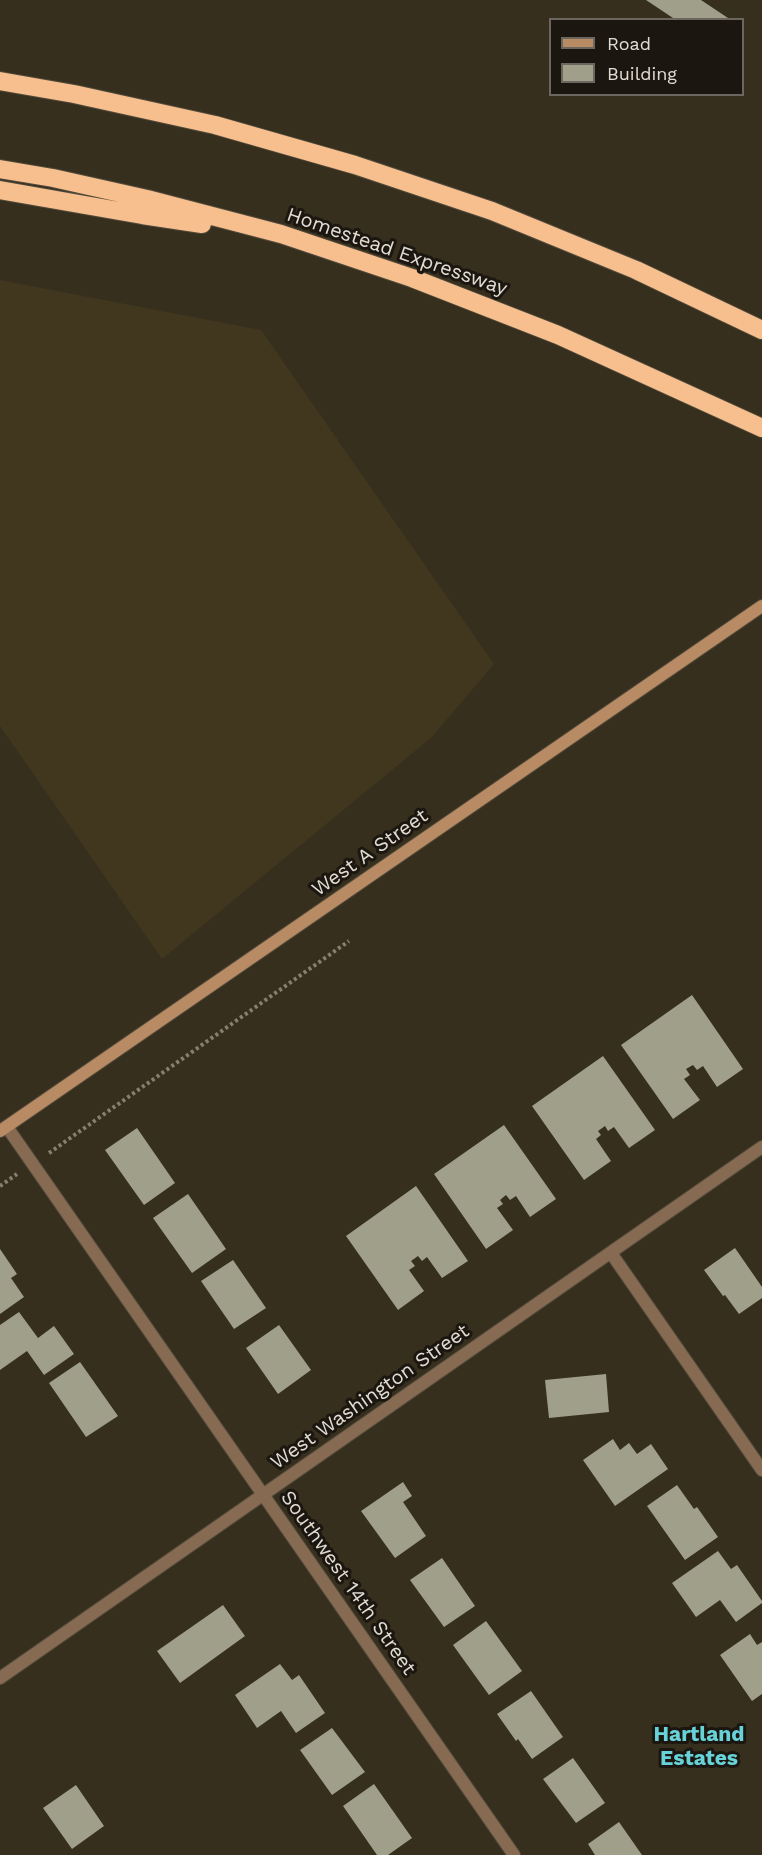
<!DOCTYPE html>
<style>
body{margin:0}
#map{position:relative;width:762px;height:1855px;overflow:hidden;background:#372f1e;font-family:"Work Sans",sans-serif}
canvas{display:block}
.legend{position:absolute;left:549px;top:18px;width:195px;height:78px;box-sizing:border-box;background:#1b1710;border:2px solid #6b665e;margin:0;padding:8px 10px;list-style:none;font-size:18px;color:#e2ddd3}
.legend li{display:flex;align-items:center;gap:12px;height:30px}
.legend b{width:30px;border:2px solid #6b665e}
</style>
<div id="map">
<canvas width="762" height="1855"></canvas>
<ul class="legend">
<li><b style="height:8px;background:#b98b64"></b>Road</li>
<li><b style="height:16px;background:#9f9f8a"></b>Building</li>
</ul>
</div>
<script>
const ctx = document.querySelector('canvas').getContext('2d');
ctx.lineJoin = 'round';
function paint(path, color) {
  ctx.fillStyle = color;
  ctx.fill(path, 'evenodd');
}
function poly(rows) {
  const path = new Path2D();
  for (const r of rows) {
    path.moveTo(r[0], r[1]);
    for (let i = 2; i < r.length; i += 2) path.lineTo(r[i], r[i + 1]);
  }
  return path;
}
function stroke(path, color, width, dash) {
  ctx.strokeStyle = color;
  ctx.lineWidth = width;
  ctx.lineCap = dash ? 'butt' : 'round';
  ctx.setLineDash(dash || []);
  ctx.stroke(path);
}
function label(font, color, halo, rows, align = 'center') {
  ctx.font = font + ' "Work Sans",sans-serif';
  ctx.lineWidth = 6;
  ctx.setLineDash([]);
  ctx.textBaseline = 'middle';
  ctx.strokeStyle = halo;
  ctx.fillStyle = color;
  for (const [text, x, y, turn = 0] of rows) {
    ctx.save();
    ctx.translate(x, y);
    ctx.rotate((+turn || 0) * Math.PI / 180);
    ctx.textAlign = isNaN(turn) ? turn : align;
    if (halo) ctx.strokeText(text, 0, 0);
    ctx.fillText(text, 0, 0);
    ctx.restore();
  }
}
const built = poly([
 [0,280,261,330,494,664,431,738,162,959,0,726]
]);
const building = poly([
 [646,0,701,0,731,20,676,20],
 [692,995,743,1069,717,1087,703,1066,697,1070,693,1065,686,1069,690,1075,684,1079,700,1100,673,1119,621,1045],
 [603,1056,655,1130,629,1148,614,1127,608,1131,605,1126,598,1131,601,1135,596,1139,611,1161,584,1180,532,1106],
 [504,1125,556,1199,530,1217,516,1196,510,1200,506,1195,500,1200,503,1204,497,1208,513,1230,486,1249,434,1174],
 [137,1128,175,1183,144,1205,105,1150],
 [416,1186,468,1261,442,1278,427,1257,422,1261,418,1256,411,1261,415,1266,409,1270,424,1291,398,1310,346,1236],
 [188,1194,226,1249,192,1273,153,1218],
 [735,1248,762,1287,762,1298,739,1314,725,1295,723,1296,704,1270],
 [0,1249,17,1274,11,1278,24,1297,0,1314],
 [233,1260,266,1308,234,1329,201,1281],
 [19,1312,38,1338,54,1326,74,1354,44,1375,27,1351,0,1370,0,1325],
 [279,1325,311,1370,278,1394,246,1348],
 [80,1362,118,1416,86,1437,49,1383],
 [606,1374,609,1412,549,1418,545,1380],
 [613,1439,620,1450,629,1443,637,1454,651,1444,668,1469,615,1506,583,1460],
 [403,1482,412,1496,403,1502,426,1536,395,1558,361,1511],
 [677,1485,694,1509,697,1507,718,1537,685,1560,647,1506],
 [718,1551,731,1569,737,1565,762,1601,762,1603,736,1622,720,1600,696,1617,672,1583],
 [442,1558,475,1606,444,1627,410,1580],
 [223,1605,245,1636,180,1683,157,1651],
 [486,1621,522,1671,489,1695,453,1645],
 [750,1634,757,1645,762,1642,762,1694,752,1701,720,1655],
 [280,1664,292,1680,299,1675,325,1713,296,1733,281,1711,257,1728,235,1695],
 [531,1691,563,1737,532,1759,518,1739,516,1741,497,1714],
 [332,1728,365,1772,332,1795,300,1750],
 [573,1758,605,1803,576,1823,543,1779],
 [374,1784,412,1838,388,1855,377,1855,343,1806],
 [76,1785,104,1826,72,1849,43,1808],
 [619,1822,642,1855,595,1855,588,1844]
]);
const path = poly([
 [49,1153,349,941],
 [0,1186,17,1174]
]);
const minor = poly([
 [7,1127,514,1855],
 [611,1253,762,1470],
 [0,1678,762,1147]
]);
const secondary = poly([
 [0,1131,762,606]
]);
const motorway = poly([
 [0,81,74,94,215,125,355,165,492,211,636,270,762,330],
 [0,169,53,178,147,199,281,234,412,278,558,335,762,428],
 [0,190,142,215,202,224]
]);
const streetNames = [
 ["Homestead Expressway",397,252,19],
 ["West A Street",370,853,-35],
 ["West Washington Street",370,1397,-35],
 ["Southwest 14th Street",348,1583,55]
];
const neighbourhoodNames = [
 ["Hartland",699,1735],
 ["Estates",699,1759]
];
paint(built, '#41361e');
paint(building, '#9f9f8a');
stroke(minor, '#524b3b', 14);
stroke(secondary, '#524b3b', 14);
stroke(motorway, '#524b3b', 20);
stroke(path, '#867f72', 4, [3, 3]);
stroke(minor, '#876a52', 12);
stroke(secondary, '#b98b64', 12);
stroke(motorway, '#f7be8e', 18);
label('20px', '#e2ddd3', '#1b1710', streetNames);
label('bold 21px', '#67d3d9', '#1b1710', neighbourhoodNames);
</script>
